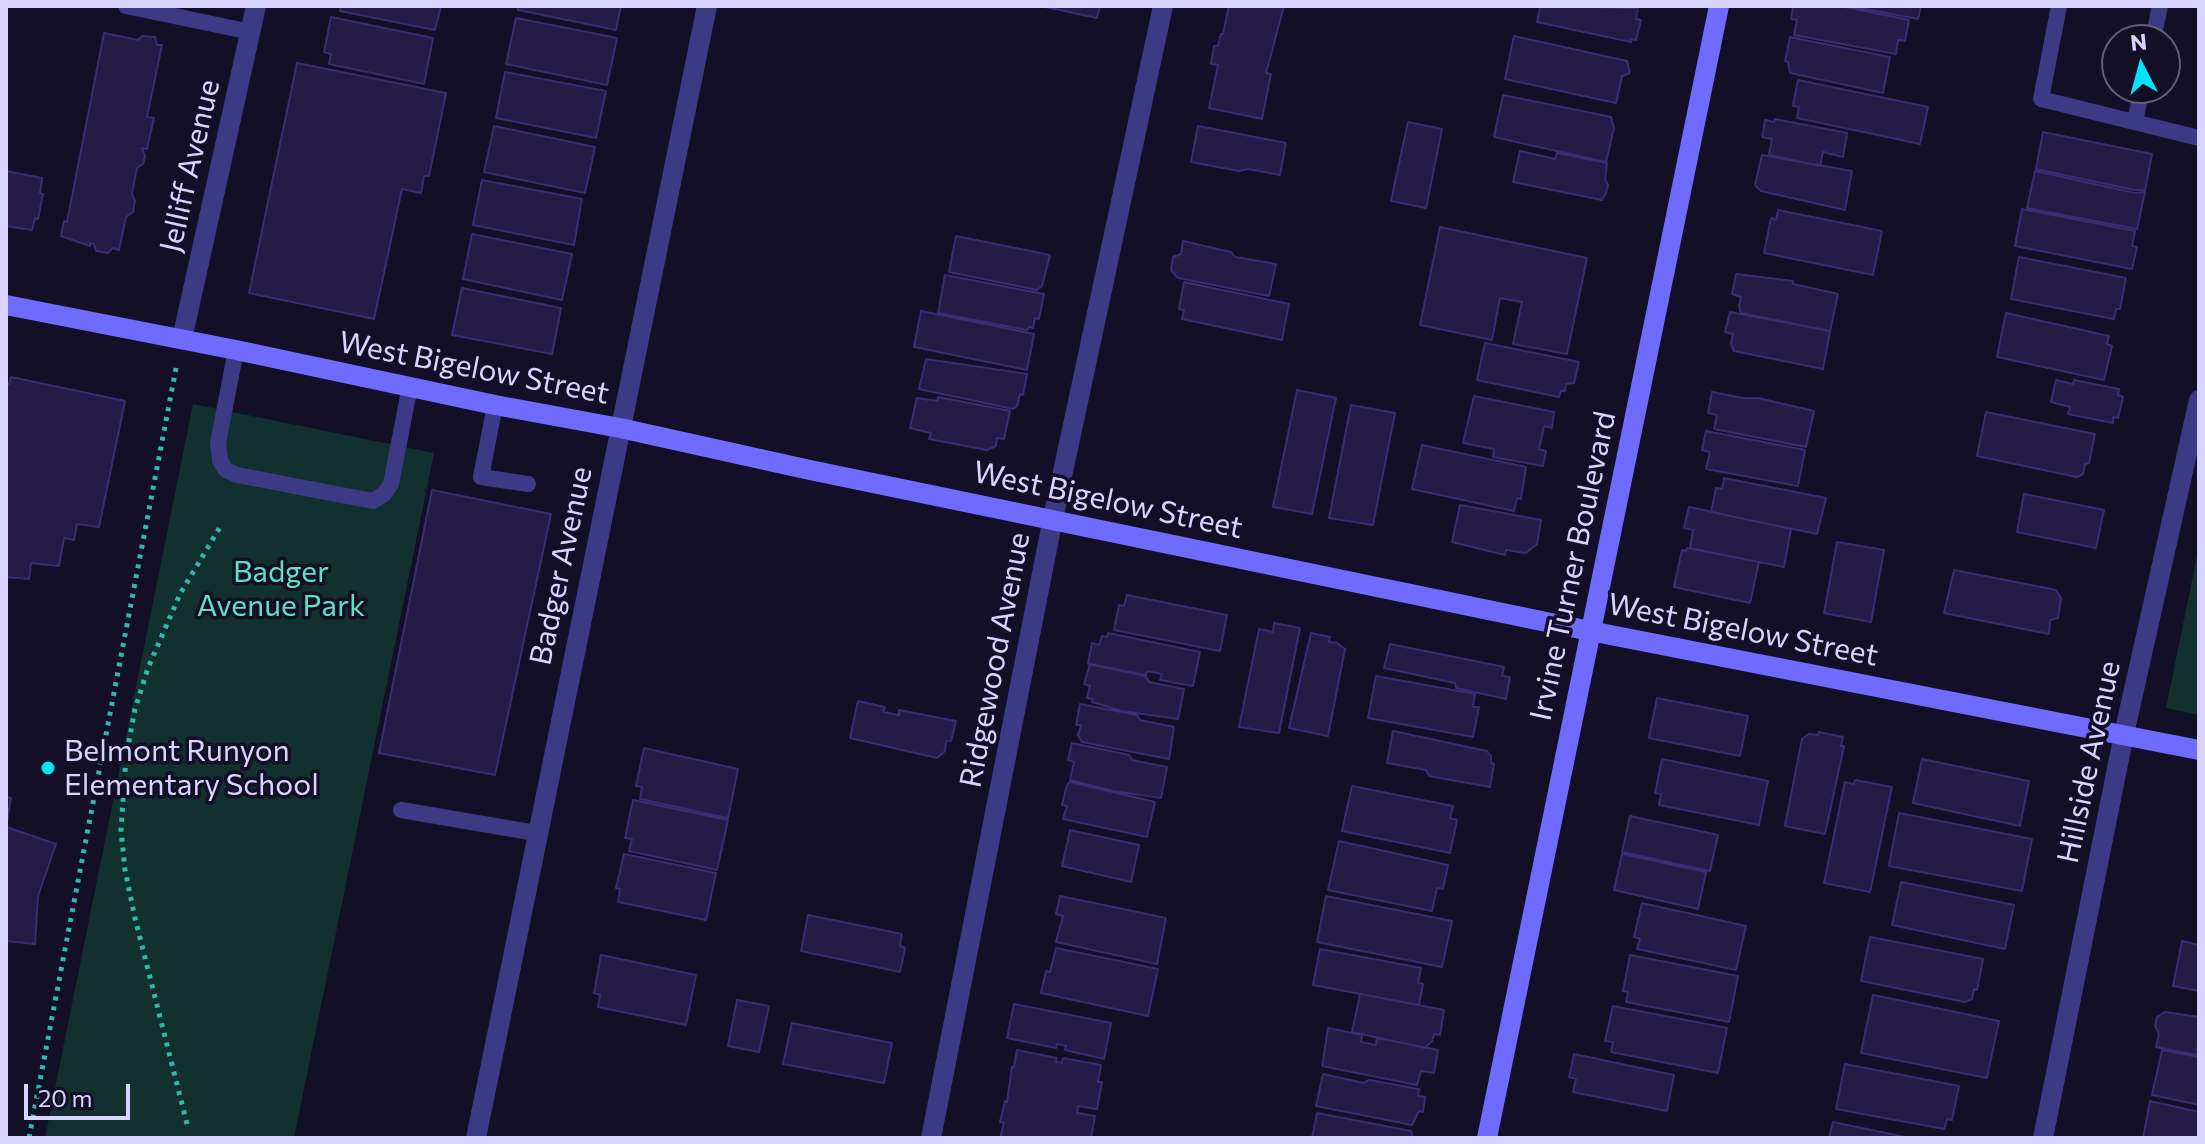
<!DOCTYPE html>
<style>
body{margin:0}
#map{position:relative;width:2205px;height:1144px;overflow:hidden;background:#130f26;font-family:Commissioner,sans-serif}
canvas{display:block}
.frame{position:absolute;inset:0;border:8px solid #d9d4ff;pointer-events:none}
.north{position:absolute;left:2101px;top:24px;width:80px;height:80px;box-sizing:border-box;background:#130f26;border:2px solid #625e7d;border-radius:50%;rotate:354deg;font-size:22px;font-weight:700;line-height:32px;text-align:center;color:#d9d4ff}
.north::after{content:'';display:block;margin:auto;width:28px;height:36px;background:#00e5ff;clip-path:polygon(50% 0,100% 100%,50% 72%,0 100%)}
.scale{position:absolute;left:24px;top:1084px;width:106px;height:36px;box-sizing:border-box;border:4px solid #d9d4ff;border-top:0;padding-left:10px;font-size:24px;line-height:28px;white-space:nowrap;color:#d9d4ff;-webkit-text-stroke:6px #130f26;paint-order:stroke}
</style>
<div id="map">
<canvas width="2205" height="1144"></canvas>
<div class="frame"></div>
<div class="north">N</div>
<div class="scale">20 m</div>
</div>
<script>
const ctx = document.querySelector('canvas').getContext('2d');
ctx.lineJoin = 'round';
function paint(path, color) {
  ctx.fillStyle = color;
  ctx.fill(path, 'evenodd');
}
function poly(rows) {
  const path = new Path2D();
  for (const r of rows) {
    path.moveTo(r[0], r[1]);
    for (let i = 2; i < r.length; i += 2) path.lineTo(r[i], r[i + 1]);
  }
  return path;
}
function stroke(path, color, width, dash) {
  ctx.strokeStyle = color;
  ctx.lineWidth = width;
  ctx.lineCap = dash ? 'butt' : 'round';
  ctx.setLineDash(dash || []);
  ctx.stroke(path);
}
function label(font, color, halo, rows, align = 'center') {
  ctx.font = font + ' Commissioner,sans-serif';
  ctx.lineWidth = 7;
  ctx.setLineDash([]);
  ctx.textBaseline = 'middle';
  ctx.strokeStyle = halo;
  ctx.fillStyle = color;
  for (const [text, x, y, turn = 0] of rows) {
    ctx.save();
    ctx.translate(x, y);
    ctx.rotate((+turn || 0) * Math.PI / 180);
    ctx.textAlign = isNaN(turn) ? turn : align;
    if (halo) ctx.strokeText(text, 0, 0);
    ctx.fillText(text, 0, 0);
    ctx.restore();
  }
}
const green = poly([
 [193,404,434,453,294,1138,45,1138],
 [2199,546,2199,715,2166,708]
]);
const building = poly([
 [341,6,441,6,435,30,340,11,341,6],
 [518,6,621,6,616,30,518,10,518,6],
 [1041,6,1100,6,1097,18,1041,6],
 [1229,6,1284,6,1266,73,1271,74,1262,119,1209,108,1218,65,1211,64,1214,46,1218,46,1221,34,1223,34,1229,6],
 [1540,6,1638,8,1636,19,1641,20,1636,40,1631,39,1631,42,1537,22,1540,6],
 [1793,6,1840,6,1909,20,1905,41,1898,40,1896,54,1794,35,1797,20,1791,19,1793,6],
 [1849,6,1921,6,1918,19,1849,6],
 [331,17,433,38,424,84,329,64,331,54,324,52,331,17],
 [516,18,617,38,607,85,506,64,516,18],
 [104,33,138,40,142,36,155,37,157,45,162,45,147,117,154,118,147,149,142,148,145,156,143,164,137,168,132,194,135,201,133,212,126,217,119,250,113,248,108,253,96,251,94,244,90,243,90,246,61,236,64,221,67,222,104,33],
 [1514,36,1627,61,1630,73,1622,76,1616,103,1505,79,1514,36],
 [1790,37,1890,57,1883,93,1790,73,1788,62,1785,61,1790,37],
 [297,63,446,93,429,176,424,176,421,193,402,189,374,319,249,293,297,63],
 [505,72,606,91,596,138,496,118,505,72],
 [1798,80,1928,107,1920,144,1797,118,1799,107,1793,106,1798,80],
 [1503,95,1611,117,1614,128,1606,162,1494,137,1503,95],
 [1775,119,1847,133,1843,157,1823,152,1820,166,1769,155,1772,139,1762,137,1765,120,1774,122,1775,119],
 [1408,122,1442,129,1426,208,1391,201,1408,122],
 [494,126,595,147,585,193,484,172,494,126],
 [1198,126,1286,143,1280,175,1248,169,1239,171,1191,162,1198,126],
 [2043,132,2152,154,2145,190,2134,190,2036,169,2043,132],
 [1520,151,1555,159,1557,153,1607,163,1605,179,1608,185,1606,193,1602,200,1513,182,1520,151],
 [1762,155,1852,171,1845,210,1761,191,1755,185,1762,155],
 [6,171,42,178,40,193,43,194,38,219,35,218,32,230,6,226,6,171],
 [2035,171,2135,193,2145,192,2137,229,2027,208,2035,171],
 [482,180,582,199,574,245,473,225,482,180],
 [2022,209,2135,231,2132,246,2137,247,2132,269,2015,246,2022,209],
 [1778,210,1882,231,1873,275,1764,253,1771,218,1776,220,1778,210],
 [1440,227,1587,258,1567,354,1513,344,1522,302,1500,298,1492,340,1420,325,1440,227],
 [472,234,572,254,562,300,463,279,472,234],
 [956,236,1050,255,1042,286,1037,290,949,272,956,236],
 [1183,241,1231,252,1235,257,1276,264,1269,296,1178,278,1171,270,1173,257,1181,254,1183,241],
 [2019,257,2126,278,2120,309,2116,309,2114,319,2011,299,2019,257],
 [1736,274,1793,281,1793,284,1838,294,1830,331,1741,313,1739,306,1741,297,1732,294,1736,274],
 [945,275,1044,294,1039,319,1035,318,1033,328,1029,327,1027,330,938,313,945,275],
 [1184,282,1289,304,1282,340,1182,319,1184,310,1179,309,1184,282],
 [462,288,561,308,552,354,452,335,462,288],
 [921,311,1034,334,1027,370,914,347,921,311],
 [1730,312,1830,331,1823,369,1734,351,1731,344,1733,334,1725,332,1730,312],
 [2006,313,2109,336,2107,344,2112,346,2104,380,1997,357,2006,313],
 [1485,343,1579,362,1574,383,1566,384,1565,391,1561,391,1559,397,1477,380,1485,343],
 [926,359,1027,374,1023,395,1020,394,1017,406,1013,409,919,389,926,359],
 [11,377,125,401,99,527,77,524,74,540,64,538,59,566,31,563,29,579,6,577,6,383,9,384,11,377],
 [2056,380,2073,384,2074,380,2119,389,2118,395,2123,397,2118,418,2113,417,2113,423,2068,414,2070,407,2051,402,2056,380],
 [1297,390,1336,398,1312,514,1273,507,1297,390],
 [1712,392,1743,398,1758,398,1814,411,1806,447,1714,429,1717,415,1708,413,1712,392],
 [1474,396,1554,412,1552,428,1544,426,1539,449,1546,451,1543,466,1493,457,1494,449,1463,443,1474,396],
 [938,397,1010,411,1004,439,997,438,996,446,987,450,929,439,931,433,910,428,917,398,937,401,938,397],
 [1351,405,1395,413,1373,525,1329,518,1351,405],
 [1986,412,2095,434,2089,463,2085,464,2083,474,2077,477,1977,456,1986,412],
 [1706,431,1805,450,1798,486,1706,469,1710,452,1702,450,1706,431],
 [1422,445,1526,467,1521,499,1517,498,1514,511,1412,489,1422,445],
 [1724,478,1826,498,1817,534,1711,512,1716,488,1722,489,1724,478],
 [432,490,551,514,495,775,379,753,432,490],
 [2024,494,2104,510,2096,548,2017,532,2024,494],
 [1460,505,1541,520,1537,544,1526,553,1506,550,1505,555,1452,542,1460,505],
 [1689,507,1791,529,1784,567,1690,548,1693,530,1684,528,1689,507],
 [1837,542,1884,550,1871,622,1824,613,1837,542],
 [1687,548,1759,562,1750,603,1674,587,1682,550,1686,551,1687,548],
 [1954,570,2056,590,2061,598,2058,618,2050,620,2049,634,1944,613,1954,570],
 [1127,595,1227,615,1220,651,1114,630,1119,605,1124,606,1127,595],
 [1274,623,1300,628,1279,733,1239,727,1259,629,1273,632,1274,623],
 [1108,633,1200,652,1193,686,1160,680,1162,674,1147,671,1146,676,1088,664,1092,643,1099,645,1102,636,1107,637,1108,633],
 [1311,633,1330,637,1329,642,1337,643,1345,649,1328,736,1289,728,1311,633],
 [1390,644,1504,667,1502,676,1510,677,1506,699,1456,688,1455,683,1384,668,1390,644],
 [1090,664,1145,675,1149,682,1184,689,1178,719,1122,711,1092,702,1093,699,1087,698,1090,686,1084,684,1090,664],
 [1376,676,1475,694,1473,707,1479,707,1473,737,1368,718,1376,676],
 [1657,698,1748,716,1740,756,1649,738,1657,698],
 [858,701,885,707,883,712,899,715,899,710,956,721,951,741,946,741,945,751,937,758,850,738,858,701],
 [1080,704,1137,715,1140,720,1174,727,1169,759,1082,742,1078,735,1081,725,1076,725,1080,704],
 [1393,731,1487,751,1491,756,1491,763,1494,764,1490,787,1429,776,1426,770,1387,763,1393,731],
 [1819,732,1843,737,1841,746,1844,746,1825,834,1785,826,1802,739,1809,734,1818,735,1819,732],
 [1072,743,1129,755,1132,760,1167,767,1161,798,1113,791,1070,780,1074,762,1068,760,1072,743],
 [644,748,738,769,728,818,640,799,642,787,636,786,644,748],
 [1662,759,1768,781,1759,825,1659,805,1661,794,1655,793,1662,759],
 [1922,759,2029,781,2020,826,1913,803,1922,759],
 [1855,780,1892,787,1870,892,1824,883,1845,782,1854,784,1855,780],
 [1070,782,1155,802,1147,837,1063,819,1067,806,1062,805,1067,785,1070,782],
 [1352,786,1453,806,1450,818,1457,820,1450,853,1342,831,1352,786],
 [6,797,11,798,6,827,56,844,38,896,35,944,6,941,6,797],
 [633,800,728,820,717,870,629,851,632,839,625,838,633,800],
 [1899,813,2032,839,2022,891,1889,866,1899,813],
 [1630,816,1718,835,1710,871,1622,852,1630,816],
 [1070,830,1139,845,1131,882,1062,866,1070,830],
 [1339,841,1448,865,1443,889,1437,888,1432,911,1328,890,1339,841],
 [624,854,716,873,706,920,618,902,620,889,616,888,624,854],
 [1622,854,1706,872,1698,909,1614,890,1622,854],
 [1901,882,2014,905,2005,949,1892,925,1901,882],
 [1060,896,1166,918,1157,964,1056,942,1063,916,1056,914,1060,896],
 [1326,896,1452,921,1442,967,1317,942,1326,896],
 [1642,903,1746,926,1736,970,1637,949,1640,939,1634,937,1642,903],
 [808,915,902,934,900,946,905,948,900,972,801,951,808,915],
 [1870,937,1983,959,1977,990,1974,989,1972,999,1965,1002,1861,981,1870,937],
 [2182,941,2199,945,2199,991,2173,986,2182,941],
 [1056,948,1158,969,1148,1016,1041,993,1046,971,1050,972,1056,948],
 [1320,949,1421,968,1418,983,1423,984,1419,1005,1313,985,1320,949],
 [601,955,696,975,686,1025,598,1007,600,995,594,993,601,955],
 [1630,955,1738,976,1729,1022,1626,1002,1628,992,1623,991,1630,955],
 [1360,994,1444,1010,1440,1035,1434,1034,1432,1041,1425,1048,1352,1032,1360,994],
 [1873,995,1999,1021,1987,1078,1861,1053,1873,995],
 [737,1000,769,1006,759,1052,728,1046,737,1000],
 [1014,1004,1111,1023,1104,1059,1065,1050,1066,1046,1057,1044,1056,1048,1007,1038,1014,1004],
 [1613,1006,1727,1028,1718,1073,1611,1052,1613,1042,1605,1041,1613,1006],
 [2165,1012,2199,1017,2197,1055,2156,1047,2159,1034,2155,1026,2157,1017,2165,1012],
 [792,1023,892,1043,884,1083,783,1064,792,1023],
 [1328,1028,1362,1035,1361,1042,1376,1045,1377,1038,1438,1050,1434,1073,1421,1071,1417,1085,1322,1066,1328,1028],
 [1017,1050,1057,1058,1056,1062,1062,1063,1063,1058,1101,1065,1098,1082,1102,1082,1097,1109,1078,1106,1077,1113,1095,1116,1091,1138,1000,1138,1004,1123,1000,1122,1005,1101,1007,1102,1012,1067,1014,1067,1017,1050],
 [2162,1050,2199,1057,2199,1105,2152,1095,2162,1050],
 [1574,1054,1674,1075,1667,1111,1573,1092,1576,1079,1569,1077,1574,1054],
 [1845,1064,1959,1086,1952,1120,1947,1119,1944,1129,1836,1109,1845,1064],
 [1323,1074,1364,1083,1369,1080,1419,1089,1418,1096,1425,1097,1423,1112,1419,1111,1412,1125,1316,1106,1323,1074],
 [2150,1101,2199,1112,2199,1138,2143,1138,2150,1101],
 [1317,1113,1411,1131,1413,1138,1312,1138,1317,1113],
 [1833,1122,1910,1138,1829,1138,1833,1122]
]);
const path = poly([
 [187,1124,135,918,125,870,121,830,126,757,135,709,148,668,180,594,220,527],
 [29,1138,177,363]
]);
const lane = poly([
 [126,6,251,32],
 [2059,6,2041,99,2199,138],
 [2153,40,2160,6],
 [2135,122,2142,88],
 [236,350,218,443,220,461,226,470,237,475,373,501,384,494,391,484,410,386],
 [495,405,481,477,528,484],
 [401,810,536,833]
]);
const street = poly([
 [182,339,256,6],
 [476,1138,707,6],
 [931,1138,1053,518,1163,6],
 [2043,1138,2124,734,2199,400]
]);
const secondary = poly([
 [6,305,236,350,495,405,620,428,810,470,1590,631,2199,750],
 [1487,1138,1719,6]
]);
const markers = [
 [48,768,8,"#00e5ff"]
];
const streetNames = [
 ["Jelliff Avenue",190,166,-77],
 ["West Bigelow Street",474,368,11],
 ["West Bigelow Street",1108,500,12],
 ["Badger Avenue",561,566,-78],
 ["Irvine Turner Boulevard",1573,566,-78],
 ["West Bigelow Street",1743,630,11],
 ["Ridgewood Avenue",995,660,-79],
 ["Hillside Avenue",2089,762,-78]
];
const parkNames = [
 ["Badger",281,572],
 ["Avenue Park",281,606]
];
const poiNames = [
 ["Belmont Runyon",64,751],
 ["Elementary School",64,785]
];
paint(green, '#12302f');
paint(building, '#241b47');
stroke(building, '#3b2d73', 2);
stroke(path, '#2fb8b0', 5, [4, 6]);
stroke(lane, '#3d3a85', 16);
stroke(street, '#3d3a85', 20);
stroke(secondary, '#6f6bff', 20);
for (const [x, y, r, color] of markers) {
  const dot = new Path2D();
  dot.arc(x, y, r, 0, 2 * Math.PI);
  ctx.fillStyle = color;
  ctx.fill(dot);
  stroke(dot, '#130f26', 3);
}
label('30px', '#d9d4ff', '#130f26', streetNames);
label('30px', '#5fe0c0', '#130f26', parkNames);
label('30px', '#d9d4ff', '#130f26', poiNames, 'left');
</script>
